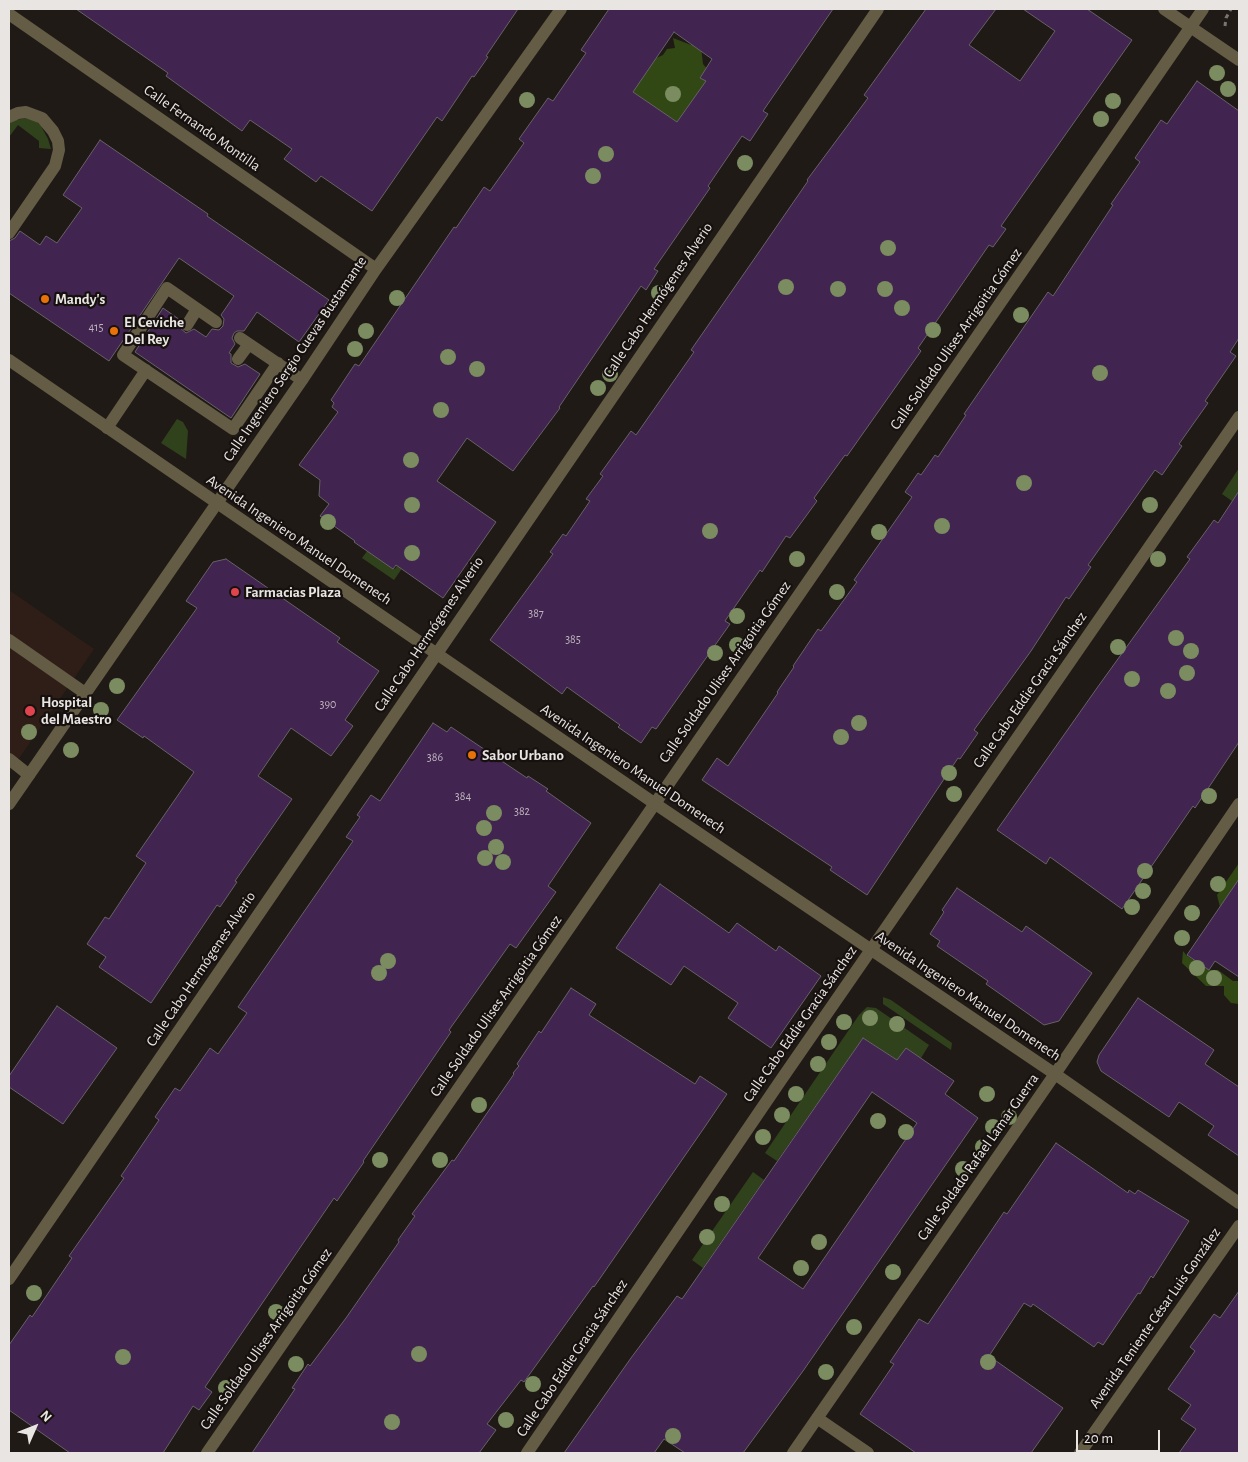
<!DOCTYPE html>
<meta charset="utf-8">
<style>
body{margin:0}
#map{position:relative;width:1248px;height:1462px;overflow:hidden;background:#201a17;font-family:"Alegreya Sans",sans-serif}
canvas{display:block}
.frame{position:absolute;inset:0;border:10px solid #e9e5e3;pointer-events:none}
.north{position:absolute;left:10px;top:1402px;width:50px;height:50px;-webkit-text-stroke:4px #16110e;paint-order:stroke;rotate:46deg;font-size:14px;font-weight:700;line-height:20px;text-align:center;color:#e9e5e3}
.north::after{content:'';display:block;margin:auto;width:18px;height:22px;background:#e9e5e3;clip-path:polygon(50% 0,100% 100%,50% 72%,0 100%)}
.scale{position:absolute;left:1076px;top:1430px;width:84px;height:22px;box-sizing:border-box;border:2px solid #e9e5e3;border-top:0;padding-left:6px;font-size:15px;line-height:18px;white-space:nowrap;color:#e9e5e3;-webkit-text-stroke:4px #16110e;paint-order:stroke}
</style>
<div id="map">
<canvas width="1248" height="1462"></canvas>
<div class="frame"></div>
<div class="north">N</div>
<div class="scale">20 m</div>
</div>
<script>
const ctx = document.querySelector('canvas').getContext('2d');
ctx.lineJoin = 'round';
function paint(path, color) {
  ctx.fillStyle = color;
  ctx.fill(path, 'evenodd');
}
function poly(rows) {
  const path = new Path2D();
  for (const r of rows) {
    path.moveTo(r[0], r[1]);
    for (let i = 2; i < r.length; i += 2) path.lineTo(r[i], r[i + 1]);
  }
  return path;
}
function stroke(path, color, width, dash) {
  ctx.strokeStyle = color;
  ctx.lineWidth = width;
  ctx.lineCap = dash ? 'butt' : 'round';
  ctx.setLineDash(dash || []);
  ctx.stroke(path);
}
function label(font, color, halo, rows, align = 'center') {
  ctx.font = font + ' "Alegreya Sans",sans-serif';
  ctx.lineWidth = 4.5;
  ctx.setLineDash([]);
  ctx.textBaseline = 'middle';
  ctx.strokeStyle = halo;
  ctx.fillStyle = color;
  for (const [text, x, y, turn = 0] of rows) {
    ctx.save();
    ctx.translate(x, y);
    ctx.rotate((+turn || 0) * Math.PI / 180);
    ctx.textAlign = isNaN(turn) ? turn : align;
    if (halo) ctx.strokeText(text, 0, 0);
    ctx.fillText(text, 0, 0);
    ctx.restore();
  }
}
const medical = poly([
 [9,590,94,649,9,773]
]);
const green = poly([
 [27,118,37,122,41,126,48,139,51,149,39,148,39,141,18,125,9,137,9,123,15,120],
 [177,419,183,422,188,431,186,459,161,443],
 [1239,468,1239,506,1222,494],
 [445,488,454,493,394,580,362,558,368,550,395,569,424,524],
 [883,997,891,1000,952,1043,951,1050,883,1004],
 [867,1007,876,1008,929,1045,921,1058,897,1060,863,1038,777,1161,765,1153,859,1015],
 [753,1172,764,1180,703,1268,692,1260]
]);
const forest = poly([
 [673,38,691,45,695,43,701,47,703,64,717,81,704,131,631,111,633,87,645,63,663,55,667,49,675,48],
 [1239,863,1239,922,1221,911,1217,895],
 [1183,951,1187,956,1209,970,1218,970,1233,981,1239,981,1239,1004,1231,1003,1224,995,1224,986,1206,986,1182,963]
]);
const building = poly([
 [76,9,518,9,486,56,488,57,474,77,472,76,442,121,437,117,372,211,321,176,316,182,284,159,292,149,250,120,242,131,166,76,168,73,76,9],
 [609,9,833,9,763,111,768,114,750,141,742,136,708,186,710,188,654,269,658,271,646,290,641,286,559,407,560,408,513,471,467,438,437,481,496,522,443,598,396,565,393,569,354,542,355,541,320,516,329,504,319,496,320,480,299,465,338,412,332,407,334,403,331,400,355,364,359,366,454,227,456,228,484,187,490,191,524,143,519,139,548,98,553,101,586,53,581,50,609,9],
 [674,32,712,59,700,78,706,81,677,122,633,92,674,32],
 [926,9,996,9,969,45,1020,81,1055,31,1023,9,1087,9,1132,40,1001,226,1006,229,993,247,989,245,918,348,921,351,847,456,845,455,814,498,817,501,790,538,786,536,762,572,760,570,725,621,730,624,656,729,652,727,641,743,618,727,620,725,567,687,562,694,490,640,553,554,550,552,563,534,566,536,590,501,586,499,603,476,600,474,631,431,636,435,694,352,691,350,759,252,808,181,807,180,868,98,864,95,926,9],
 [1197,81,1239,111,1239,338,1230,352,1236,356,1205,401,1208,403,1179,444,1182,446,1162,475,1155,470,1088,565,1091,567,1069,599,1066,597,1031,651,974,730,978,733,960,759,958,758,867,895,830,870,832,867,702,780,717,758,728,766,778,693,777,692,794,667,793,666,818,629,821,631,857,582,854,580,912,497,905,492,918,473,921,475,935,455,938,457,966,415,964,414,1048,292,1053,296,1113,205,1111,204,1140,162,1135,158,1161,120,1167,124,1197,81],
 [100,140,208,214,207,216,329,300,299,342,257,312,244,331,237,331,234,333,232,338,235,344,229,353,231,354,231,363,238,367,245,364,260,374,231,418,135,352,163,308,180,320,180,328,186,333,194,329,206,337,212,329,219,330,223,326,224,319,221,315,234,296,179,258,109,361,9,293,9,241,15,238,20,231,40,245,46,236,57,243,82,208,63,195,100,140],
 [1239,491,1239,742,1195,808,1193,806,1122,909,1050,857,1046,864,997,830,1097,688,1190,559,1187,557,1214,520,1218,523,1239,491],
 [226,559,340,638,337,642,379,671,345,720,353,726,331,756,291,728,258,776,292,799,235,881,237,882,220,907,217,905,151,1003,99,967,106,957,87,944,105,917,109,919,146,863,136,856,194,772,144,736,143,738,117,720,197,608,186,601,213,562,226,559],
 [433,723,447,732,451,727,527,778,528,776,548,789,546,791,591,823,548,886,556,892,516,948,510,944,449,1030,451,1032,363,1161,364,1162,337,1201,334,1198,205,1387,212,1392,199,1410,193,1406,163,1453,70,1453,9,1410,9,1345,30,1315,32,1317,72,1258,69,1256,124,1178,121,1176,159,1120,155,1117,175,1088,180,1091,210,1048,218,1054,247,1013,238,1007,353,841,346,837,360,817,357,815,371,795,380,801,433,723],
 [1239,879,1239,977,1215,961,1209,970,1187,955,1239,879],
 [660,884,729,933,737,923,776,951,779,946,821,976,771,1048,728,1018,738,1003,684,966,671,985,616,948,660,884],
 [957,888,1022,932,1026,926,1092,973,1059,1021,1044,1025,986,984,988,981,937,946,940,941,930,934,944,912,942,910,957,888],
 [571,988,596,1004,589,1015,695,1084,700,1076,727,1094,704,1128,594,1287,593,1286,524,1382,521,1380,487,1424,496,1430,479,1453,252,1453,295,1389,292,1388,308,1364,310,1366,346,1318,399,1242,398,1240,415,1216,412,1214,452,1160,454,1161,514,1074,513,1073,519,1066,517,1064,539,1031,541,1033,571,988],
 [1138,998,1214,1050,1205,1064,1239,1087,1239,1156,1208,1135,1214,1126,1179,1102,1169,1117,1101,1071,1097,1062,1099,1055,1138,998],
 [57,1006,117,1048,63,1124,9,1087,9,1076,57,1006],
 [863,1038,897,1060,906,1048,954,1081,945,1094,978,1118,803,1371,743,1453,685,1453,664,1439,654,1453,564,1453,631,1358,677,1296,682,1299,863,1038],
 [872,1092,917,1123,803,1289,758,1258,872,1092],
 [1056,1143,1128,1193,1129,1190,1135,1194,1138,1190,1189,1221,1153,1278,1151,1276,1140,1294,1138,1293,1103,1345,1098,1342,1094,1347,1033,1304,1031,1307,1024,1303,989,1356,1063,1408,1031,1453,916,1453,860,1414,894,1364,890,1362,919,1319,928,1324,1004,1212,1007,1214,1056,1143],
 [1239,1291,1239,1453,1179,1453,1196,1429,1181,1419,1191,1405,1168,1389,1195,1351,1190,1347,1214,1314,1220,1318,1239,1291]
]);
const path = poly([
 [1225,26,1226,18,1231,9]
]);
const service = poly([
 [9,117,18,113,26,112,42,118,53,131,58,141,59,150,55,166,9,233],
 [216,322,167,288,123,355,233,429,278,363],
 [187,325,197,309],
 [240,338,302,380],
 [238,359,249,344],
 [107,428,146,370],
 [9,640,85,693],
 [9,759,29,775]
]);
const minor = poly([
 [1164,9,1239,60],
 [9,14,376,269],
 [9,804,302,380,376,269,561,9],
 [9,1279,878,9],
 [817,1418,868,1453],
 [207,1453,1203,9],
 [527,1453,781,1080,1239,417],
 [793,1453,1055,1074,1239,804]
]);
const tertiary = poly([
 [9,360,654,803,1055,1074,1239,1203],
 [1080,1453,1239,1226]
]);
const trees = [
 [1217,73],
 [1228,89],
 [673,94],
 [527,100],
 [1113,101],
 [1101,119],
 [606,154],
 [745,163],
 [593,176],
 [888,248],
 [786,287],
 [838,289],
 [885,289],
 [659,293],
 [397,298],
 [902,308],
 [1021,315],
 [933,330],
 [366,331],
 [355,349],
 [448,357],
 [477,369],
 [1100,373],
 [610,374],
 [598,388],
 [441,410],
 [411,460],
 [1024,483],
 [412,505],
 [1150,505],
 [328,522],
 [942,526],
 [710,531],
 [879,532],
 [412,553],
 [797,559],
 [1158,559],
 [837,592],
 [737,616],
 [1176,638],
 [737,645],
 [1118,647],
 [1191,651],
 [715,653],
 [1187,673],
 [1132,679],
 [117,686],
 [1168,691],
 [101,710],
 [859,723],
 [29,732],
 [841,737],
 [71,750],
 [949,773],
 [954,794],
 [1209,796],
 [494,813],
 [484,828],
 [496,847],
 [485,858],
 [503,862],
 [1145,871],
 [1218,884],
 [1143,891],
 [1132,907],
 [1192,913],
 [1182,938],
 [388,961],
 [1197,968],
 [379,973],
 [1214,978],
 [870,1018],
 [844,1022],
 [897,1024],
 [829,1042],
 [818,1064],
 [796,1094],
 [987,1094],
 [479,1105],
 [782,1115],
 [1009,1117],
 [878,1121],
 [993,1127],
 [906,1132],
 [763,1137],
 [983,1147],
 [380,1160],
 [440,1160],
 [963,1169],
 [722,1204],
 [707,1237],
 [819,1242],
 [801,1268],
 [893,1272],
 [34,1293],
 [276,1312],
 [854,1327],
 [419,1354],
 [123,1357],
 [988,1362],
 [296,1364],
 [826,1372],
 [533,1384],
 [226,1388],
 [506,1420],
 [392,1422],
 [673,1436]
];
const markers = [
 [45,299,5,"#e8710a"],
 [114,331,5,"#e8710a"],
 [235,592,5,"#e0444e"],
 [30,711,6,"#e0444e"],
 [472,755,5,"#e8710a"]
];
const numberNames = [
 ["415",96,327],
 ["387",536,613],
 ["385",573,639],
 ["390",328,704],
 ["386",435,757],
 ["384",463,796],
 ["382",522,811]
];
const streetNames = [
 ["Calle Fernando Montilla",202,128,35],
 ["Calle Cabo Hermógenes Alverio",658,300,-56],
 ["Calle Soldado Ulises Arrigoitia Gómez",956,339,-55],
 ["Calle Ingeniero Sergio Cuevas Bustamante",295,359,-56],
 ["Avenida Ingeniero Manuel Domenech",299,540,34],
 ["Calle Cabo Hermógenes Alverio",429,634,-56],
 ["Calle Soldado Ulises Arrigoitia Gómez",725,672,-55],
 ["Calle Cabo Eddie Gracia Sánchez",1030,690,-55],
 ["Avenida Ingeniero Manuel Domenech",633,769,34],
 ["Calle Cabo Hermógenes Alverio",201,969,-56],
 ["Avenida Ingeniero Manuel Domenech",968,996,34],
 ["Calle Soldado Ulises Arrigoitia Gómez",496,1006,-55],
 ["Calle Cabo Eddie Gracia Sánchez",800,1024,-55],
 ["Calle Soldado Rafael Lamar Guerra",978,1157,-55],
 ["Avenida Teniente César Luis González",1155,1318,-55],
 ["Calle Soldado Ulises Arrigoitia Gómez",266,1339,-55],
 ["Calle Cabo Eddie Gracia Sánchez",572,1358,-56]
];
const poiNames = [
 ["Mandy's",55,299],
 ["El Ceviche",124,322],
 ["Del Rey",124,339],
 ["Farmacias Plaza",245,592],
 ["Hospital",41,702],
 ["del Maestro",41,719],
 ["Sabor Urbano",482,755]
];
paint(medical, '#2f1e17');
paint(green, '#30421c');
paint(forest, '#324814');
paint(building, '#41244f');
stroke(building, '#666268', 1);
stroke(path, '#7a7573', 3, [4, 4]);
stroke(service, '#645c45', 12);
stroke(minor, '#645c45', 12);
stroke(tertiary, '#645c45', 12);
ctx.fillStyle = '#7a8c60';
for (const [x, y] of trees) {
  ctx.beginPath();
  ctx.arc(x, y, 8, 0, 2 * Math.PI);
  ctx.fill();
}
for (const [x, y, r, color] of markers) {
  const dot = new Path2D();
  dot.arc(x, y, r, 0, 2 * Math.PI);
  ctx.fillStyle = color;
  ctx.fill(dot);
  stroke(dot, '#16110e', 2);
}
label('12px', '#bfb5be', null, numberNames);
label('15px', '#e9e5e3', '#16110e', streetNames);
label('bold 15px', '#e9e5e3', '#16110e', poiNames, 'left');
</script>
